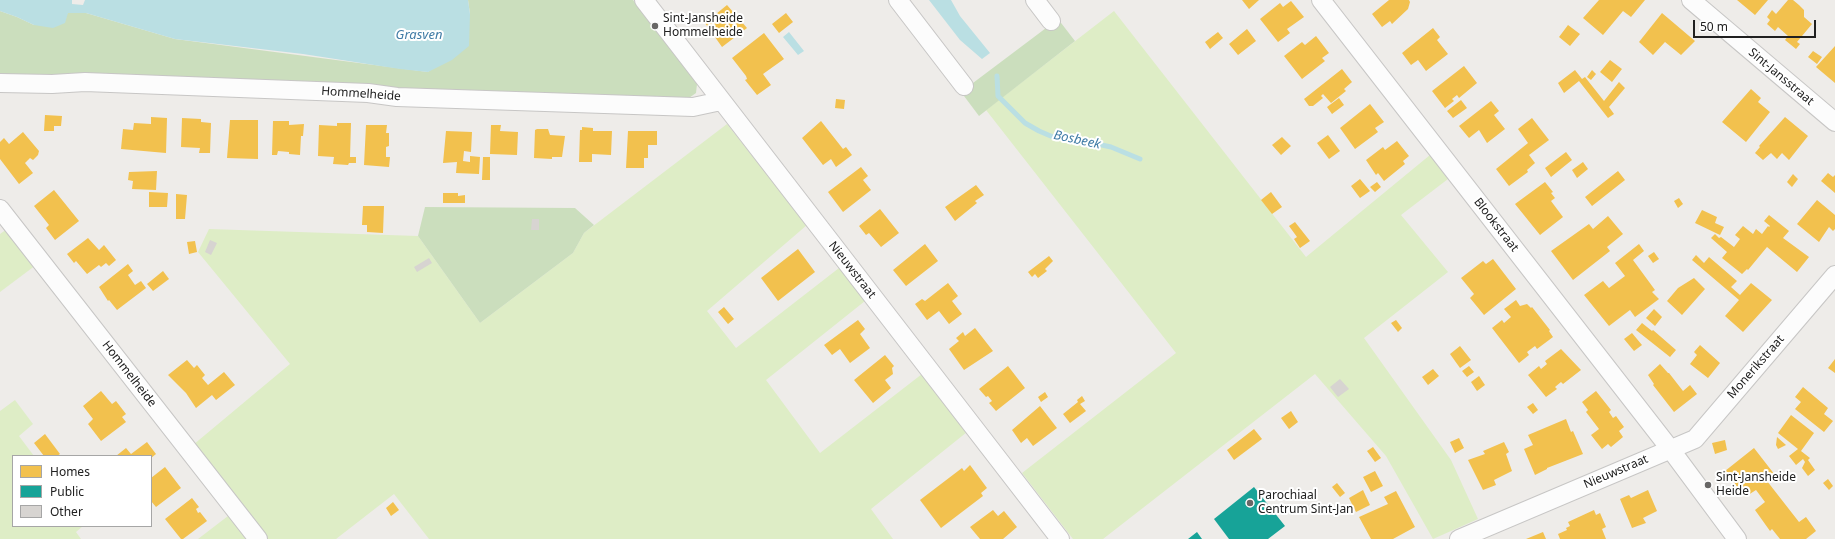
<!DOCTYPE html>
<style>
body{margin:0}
#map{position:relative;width:1835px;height:539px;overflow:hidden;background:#eeece9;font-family:"Noto Sans",sans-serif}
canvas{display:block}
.legend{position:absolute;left:12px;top:455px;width:140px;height:72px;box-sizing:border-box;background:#fff;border:1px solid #a6a6a6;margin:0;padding:5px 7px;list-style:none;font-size:12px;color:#202020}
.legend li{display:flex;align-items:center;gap:8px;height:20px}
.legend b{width:20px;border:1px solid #a6a6a6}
.scale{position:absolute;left:1693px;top:20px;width:123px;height:18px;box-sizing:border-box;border:2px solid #202020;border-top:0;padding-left:5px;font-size:12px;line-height:14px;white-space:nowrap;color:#202020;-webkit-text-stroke:3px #fff;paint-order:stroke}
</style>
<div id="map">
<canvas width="1835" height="539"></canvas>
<ul class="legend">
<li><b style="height:11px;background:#f2c14e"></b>Homes</li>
<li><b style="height:11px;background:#17a398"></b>Public</li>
<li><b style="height:11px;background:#d7d4d1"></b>Other</li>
</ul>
<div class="scale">50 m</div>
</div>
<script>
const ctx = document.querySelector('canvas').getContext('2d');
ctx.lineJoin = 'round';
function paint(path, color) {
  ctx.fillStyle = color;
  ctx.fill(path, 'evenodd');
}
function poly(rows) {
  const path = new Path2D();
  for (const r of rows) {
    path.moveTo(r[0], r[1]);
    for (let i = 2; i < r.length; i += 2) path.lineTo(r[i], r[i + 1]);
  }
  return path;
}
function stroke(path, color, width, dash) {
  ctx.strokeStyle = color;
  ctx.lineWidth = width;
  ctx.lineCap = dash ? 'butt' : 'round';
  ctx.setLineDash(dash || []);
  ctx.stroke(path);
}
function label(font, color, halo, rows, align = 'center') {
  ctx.font = font + ' "Noto Sans",sans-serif';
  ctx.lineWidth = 4;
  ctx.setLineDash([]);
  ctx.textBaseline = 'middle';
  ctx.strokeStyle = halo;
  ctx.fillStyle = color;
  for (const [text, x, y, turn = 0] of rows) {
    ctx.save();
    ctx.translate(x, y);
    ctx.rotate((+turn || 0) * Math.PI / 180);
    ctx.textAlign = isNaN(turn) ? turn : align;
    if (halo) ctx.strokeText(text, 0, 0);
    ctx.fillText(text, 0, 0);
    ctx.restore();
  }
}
const grass = poly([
 [1114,11,1306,257,1430,155,1448,179,1401,215,1448,272,1364,338,1451,460,1478,519,1433,539,1386,456,1315,374,1103,539,1073,539,1022,473,1176,353,986,110],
 [727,124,807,225,707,311,736,348,839,268,865,301,766,380,820,453,922,374,967,432,871,509,893,539,429,539,394,494,336,539,265,539,193,445,290,364,198,252,209,229,418,236,480,323,573,253,584,233],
 [7,229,36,265,0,292,0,234],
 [15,400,33,424,19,436,34,456,13,456,13,526,83,526,76,532,81,539,0,539,0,411],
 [228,516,247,539,198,539]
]);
const forest = poly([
 [468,0,633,0,687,68,697,84,696,93,686,100,458,92,354,85,0,77,0,11,17,17,34,25,68,13,86,13,175,39,428,72,470,14],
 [1058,19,1075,41,979,116,961,92],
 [425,207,575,208,594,225,584,233,573,253,480,323,418,236]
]);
const water = poly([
 [0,0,72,0,72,4,83,5,85,0,468,0,470,14,469,46,452,60,428,72,400,69,303,54,175,39,86,13,68,13,65,23,53,28,34,25,17,17,0,11],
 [929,0,951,0,960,16,990,53,982,59,960,40],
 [789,32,804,51,798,55,783,37]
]);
const homes = poly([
 [1242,0,1259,0,1249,9],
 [1389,0,1409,0,1410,2,1408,9,1392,24,1390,21,1382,27,1372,14],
 [1599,0,1645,0,1631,17,1623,11,1603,35,1583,18],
 [1737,0,1768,0,1755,15],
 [1788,0,1793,0,1799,5,1804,10,1804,17,1812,24,1797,42,1800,44,1796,49,1785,40,1788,36,1778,27,1775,31,1767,24,1770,20,1767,17,1772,10,1776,14],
 [1291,1,1304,17,1287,29,1290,33,1278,42,1260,19,1280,3,1283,7],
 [727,5,747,28,722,47,705,23],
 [786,13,793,22,779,33,772,24],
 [1662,13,1695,41,1681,55,1665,42,1653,55,1639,42],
 [1568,25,1580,34,1570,46,1559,37],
 [1433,28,1440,37,1437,40,1448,54,1426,71,1418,60,1411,65,1402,53],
 [1247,29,1256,41,1238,55,1229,44],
 [1218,32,1223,38,1210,49,1205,42],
 [764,33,784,59,763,74,771,85,757,95,745,80,747,79,746,76,732,58],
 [1316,36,1329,53,1322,58,1325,61,1302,79,1284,56,1302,42,1305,45],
 [1835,46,1835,83,1816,67],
 [1813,51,1822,57,1817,64,1808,57],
 [1610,60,1622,69,1612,82,1600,72],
 [1464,66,1477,83,1459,98,1457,95,1452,99,1454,101,1445,108,1432,91],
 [1342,69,1352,82,1344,89,1346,91,1331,103,1323,94,1321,96,1323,98,1313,106,1309,106,1304,99],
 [1575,70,1582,79,1585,77,1604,101,1619,82,1625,88,1609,107,1614,114,1608,118,1579,81,1564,93,1558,83],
 [1592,70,1596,74,1591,80,1587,77],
 [1751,89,1761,98,1758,102,1770,112,1746,142,1722,122],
 [1339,98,1344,105,1332,114,1327,107],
 [836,99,845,100,844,109,835,108],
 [1461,100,1467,108,1453,118,1447,111],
 [1491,101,1499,111,1494,115,1505,129,1487,143,1479,130,1469,138,1459,126],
 [1370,104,1384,122,1375,128,1378,132,1355,149,1340,128],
 [45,115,62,116,61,126,54,126,54,131,44,131],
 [151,117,167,118,166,153,121,149,123,129,133,130,134,123,151,124],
 [1785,117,1808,136,1789,160,1782,153,1777,159,1771,153,1763,160,1755,153,1760,147,1759,146],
 [182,118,201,119,201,122,211,123,210,153,199,153,200,148,181,147],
 [1532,118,1549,140,1529,155,1535,163,1527,170,1528,172,1509,186,1496,169,1528,143,1518,129],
 [230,120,258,120,258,159,227,158],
 [273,121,289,121,289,125,304,124,303,136,301,136,300,155,289,154,289,152,278,151,277,155,272,155],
 [821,121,843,149,846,147,852,155,836,167,831,159,823,165,802,138],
 [337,123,351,123,350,157,356,157,356,163,349,163,348,165,333,164,334,157,318,156,319,125,337,126],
 [366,125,387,125,386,133,389,133,389,146,386,147,386,157,390,157,389,167,364,165],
 [491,125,501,125,500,131,518,132,517,155,490,154],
 [582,127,593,128,593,131,612,131,611,155,592,154,592,162,579,162,580,130,582,130],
 [537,129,548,129,550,135,565,136,562,157,552,157,552,159,534,158,535,130],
 [446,131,472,132,471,152,464,151,463,161,470,162,470,156,480,157,479,174,456,173,457,162,443,163],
 [628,131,657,131,657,145,648,145,648,158,644,158,644,168,626,168],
 [23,132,39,151,38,155,33,160,30,158,25,163,33,173,19,184,0,159,0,142,4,138,9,144],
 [1328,135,1340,151,1329,159,1317,143],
 [1282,137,1291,146,1281,155,1272,145],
 [1397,141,1409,156,1403,161,1405,164,1384,181,1378,173,1376,175,1366,160,1383,147,1385,150],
 [1566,152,1572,160,1551,177,1545,168],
 [483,157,490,157,490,180,482,180],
 [1583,162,1588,169,1577,178,1572,170],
 [861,167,868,176,863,180,871,190,843,212,828,192],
 [157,171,156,190,132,189,133,181,128,180,129,172],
 [1618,171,1625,180,1592,206,1585,197],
 [1828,173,1833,177,1835,175,1835,193,1821,181],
 [1793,174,1798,179,1792,187,1787,182],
 [1360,179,1370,191,1360,198,1351,186],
 [1377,182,1381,187,1375,192,1370,187],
 [1545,182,1553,192,1551,193,1555,198,1551,201,1563,217,1540,235,1515,204],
 [976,185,984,195,975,201,977,203,955,221,945,207],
 [54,190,79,221,55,240,46,228,49,225,34,206],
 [149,192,168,193,167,207,149,207],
 [1271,192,1282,207,1272,214,1261,200],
 [443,193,458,193,458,196,465,195,465,203,443,203],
 [176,194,187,195,185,219,176,219],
 [1679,198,1683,204,1678,208,1674,201],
 [1817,200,1835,215,1835,229,1833,231,1829,227,1819,242,1797,224],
 [363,206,384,206,383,233,367,232,367,225,362,225],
 [880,209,899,233,881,247,869,233,866,235,859,226],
 [1702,210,1717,217,1715,223,1724,227,1720,235,1695,223],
 [1769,215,1789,231,1783,238,1809,257,1797,272,1767,247,1748,270,1747,269,1742,274,1722,258,1727,252,1711,238,1715,234,1719,238,1721,237,1734,247,1740,239,1735,235,1743,226,1753,234,1756,229,1762,234,1768,226,1769,227,1770,226,1764,221],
 [1608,216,1623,234,1607,247,1610,251,1573,280,1551,251,1589,224,1593,229],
 [1295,222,1310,241,1300,248,1294,239,1297,237,1289,226],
 [88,238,99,250,104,245,116,260,109,266,106,263,101,267,99,265,87,274,76,261,74,263,67,254],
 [195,241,197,252,189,254,187,242],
 [925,244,938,261,906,286,893,270],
 [1639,244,1644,251,1633,260,1655,290,1652,292,1659,299,1635,317,1630,310,1609,326,1584,295,1603,281,1609,288,1625,276,1615,263],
 [798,249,815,272,778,301,761,278],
 [1654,252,1659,259,1653,263,1648,256],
 [1696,255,1704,263,1709,257,1737,281,1731,287,1740,295,1751,283,1772,300,1743,332,1725,316,1739,300,1692,260],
 [1049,256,1053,261,1045,269,1047,271,1038,278,1035,274,1032,277,1028,272],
 [1493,259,1516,289,1484,315,1470,298,1474,294,1461,278,1483,261,1486,264],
 [128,264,133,271,128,275,135,285,141,281,146,288,117,310,109,300,108,301,99,287],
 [163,271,169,279,153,291,147,284],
 [1694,278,1705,289,1682,315,1667,301,1678,288],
 [948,283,958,296,952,301,962,314,949,324,939,311,927,320,915,304,922,299,925,301],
 [1516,300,1520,306,1527,304,1531,308,1532,307,1550,330,1549,331,1553,337,1537,349,1535,346,1527,352,1529,355,1519,363,1492,328,1502,320,1504,323,1511,317,1504,309],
 [724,307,734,319,728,324,718,312],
 [1654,309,1662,317,1655,326,1646,318],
 [858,320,865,329,860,334,870,348,850,363,840,349,832,355,824,345],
 [1396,320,1402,328,1398,332,1391,323],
 [1642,323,1652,331,1653,330,1676,350,1670,357,1636,330],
 [975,328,993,351,964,370,949,349,959,341,956,338,963,332,965,336],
 [1632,333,1642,345,1634,351,1624,339],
 [1700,345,1720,363,1708,378,1690,364,1697,355,1694,352],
 [1460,346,1471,360,1460,368,1450,354],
 [1561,349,1581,370,1563,384,1561,382,1555,387,1557,389,1546,397,1528,375,1539,366,1541,369,1547,364,1545,361],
 [885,355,894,366,892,368,893,374,885,380,891,388,873,403,854,380],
 [1835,359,1835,373,1828,368],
 [187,360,194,368,197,365,205,375,202,378,208,385,224,372,235,385,216,400,212,395,196,408,186,393,168,375],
 [1660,364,1668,373,1669,373,1683,391,1690,385,1697,394,1674,412,1653,385,1654,384,1648,375],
 [1008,366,1025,388,996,411,989,403,992,401,988,396,986,397,979,389],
 [1469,366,1474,372,1467,377,1462,371],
 [1433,369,1439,376,1428,385,1422,377],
 [1479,376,1485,385,1477,391,1471,382],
 [1803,387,1828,408,1824,414,1833,421,1824,432,1795,409,1801,402,1795,397],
 [101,391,112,404,116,401,126,414,122,417,126,422,101,441,88,424,93,419,83,406],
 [1596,391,1611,410,1609,412,1613,418,1616,416,1624,427,1619,431,1623,437,1611,447,1608,444,1602,449,1591,435,1599,429,1586,412,1588,410,1582,402],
 [1045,392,1048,397,1041,402,1038,397],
 [1082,396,1085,401,1080,404,1086,411,1070,423,1063,414,1078,402,1077,400],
 [1533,403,1538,410,1533,414,1527,407],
 [1040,406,1057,428,1033,446,1027,438,1021,443,1012,430],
 [1291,411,1298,422,1289,429,1281,418],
 [1791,415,1814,433,1801,451,1810,458,1808,460,1815,470,1808,476,1802,468,1805,462,1803,459,1796,465,1789,456,1798,449,1778,433],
 [1566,419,1571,432,1573,431,1583,454,1547,468,1547,469,1535,475,1524,449,1533,445,1528,435],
 [1254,429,1262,439,1234,460,1227,450],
 [45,434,60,454,57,456,44,456,34,443],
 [1777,437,1786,445,1778,449,1776,445],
 [1459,438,1464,448,1455,453,1450,442],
 [1725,440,1727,450,1715,454,1712,443],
 [147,442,156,454,151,458,151,456,116,456,126,448,131,454],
 [1504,442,1509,452,1506,454,1512,471,1494,480,1496,485,1483,490,1468,460,1485,454,1483,451],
 [1373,447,1381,458,1375,462,1367,451],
 [1754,448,1775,475,1767,481,1799,522,1806,517,1816,531,1806,539,1780,539,1772,529,1770,531,1755,510,1765,502,1756,490,1745,497,1725,471],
 [970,465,987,488,981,493,983,496,941,528,920,500,962,468,964,471],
 [165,467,181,488,156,507,151,501,151,478],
 [1375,471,1383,486,1371,492,1363,477],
 [1828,479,1833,486,1829,490,1823,483],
 [1337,483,1345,493,1340,497,1332,487],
 [1363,490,1370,505,1356,512,1349,498],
 [1648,490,1657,511,1643,518,1646,523,1632,528,1620,499,1629,495,1631,498],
 [1396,491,1415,527,1393,539,1371,539,1359,517,1388,504,1384,497],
 [192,498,199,507,196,509,198,513,200,512,207,521,183,539,181,539,165,519],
 [393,502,399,510,391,516,386,508],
 [993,510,998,516,1004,511,1017,527,1003,539,980,539,970,527],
 [1594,510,1596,515,1600,513,1606,527,1602,529,1606,539,1560,539,1558,534,1567,530,1566,528,1570,526,1568,522],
 [1543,532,1546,539,1526,539]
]);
const public = poly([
 [1254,487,1285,526,1268,539,1229,539,1214,519],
 [1197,532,1202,539,1188,539]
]);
const stream = poly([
 [997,76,998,96,1025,123,1039,131,1053,137,1088,142,1111,147,1140,159]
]);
const building = poly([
 [532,219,539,219,539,230,531,230],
 [210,240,217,243,211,255,205,252],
 [429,258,432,263,417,272,414,267],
 [1340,379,1349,389,1338,397,1330,387]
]);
const street = poly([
 [644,0,1060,539],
 [898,0,964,86],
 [1035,0,1051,21],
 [1321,0,1671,450,1737,539],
 [1691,0,1835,122],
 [0,83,52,84,85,82,368,93,397,97,693,107,721,101],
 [0,209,258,539],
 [1459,539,1695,439,1835,275]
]);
const markers = [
 [655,26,4,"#686766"],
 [1708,485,4,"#686766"],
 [1250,503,4,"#686766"]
];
const poiNames = [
 ["Sint-Jansheide",663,19],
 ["Hommelheide",663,33],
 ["Sint-Jansheide",1716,478],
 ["Heide",1716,492],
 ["Parochiaal",1258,496],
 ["Centrum Sint-Jan",1258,510]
];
const streetNames = [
 ["Sint-Jansstraat",1781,77,40],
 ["Hommelheide",361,94,4],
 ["Blookstraat",1496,225,52],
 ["Nieuwstraat",852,270,52],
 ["Monerikstraat",1756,367,-49],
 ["Hommelheide",129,374,52],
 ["Nieuwstraat",1616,472,-23]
];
const waterNames = [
 ["Grasven",419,35],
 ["Bosbeek",1077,140,12]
];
paint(grass, '#deedc6');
paint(forest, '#cbdebd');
paint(water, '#badfe3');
paint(homes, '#f2c14e');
paint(public, '#17a398');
stroke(stream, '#badfe3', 5);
paint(building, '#d7d4d1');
stroke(street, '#c7c6c5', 20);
stroke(street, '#fcfcfc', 18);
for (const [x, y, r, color] of markers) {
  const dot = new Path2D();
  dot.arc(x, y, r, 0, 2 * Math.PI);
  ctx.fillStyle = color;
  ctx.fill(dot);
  stroke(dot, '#fff', 1.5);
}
label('12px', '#202020', '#fff', poiNames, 'left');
label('12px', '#202020', '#fff', streetNames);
label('italic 13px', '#417ca6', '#fff', waterNames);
</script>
